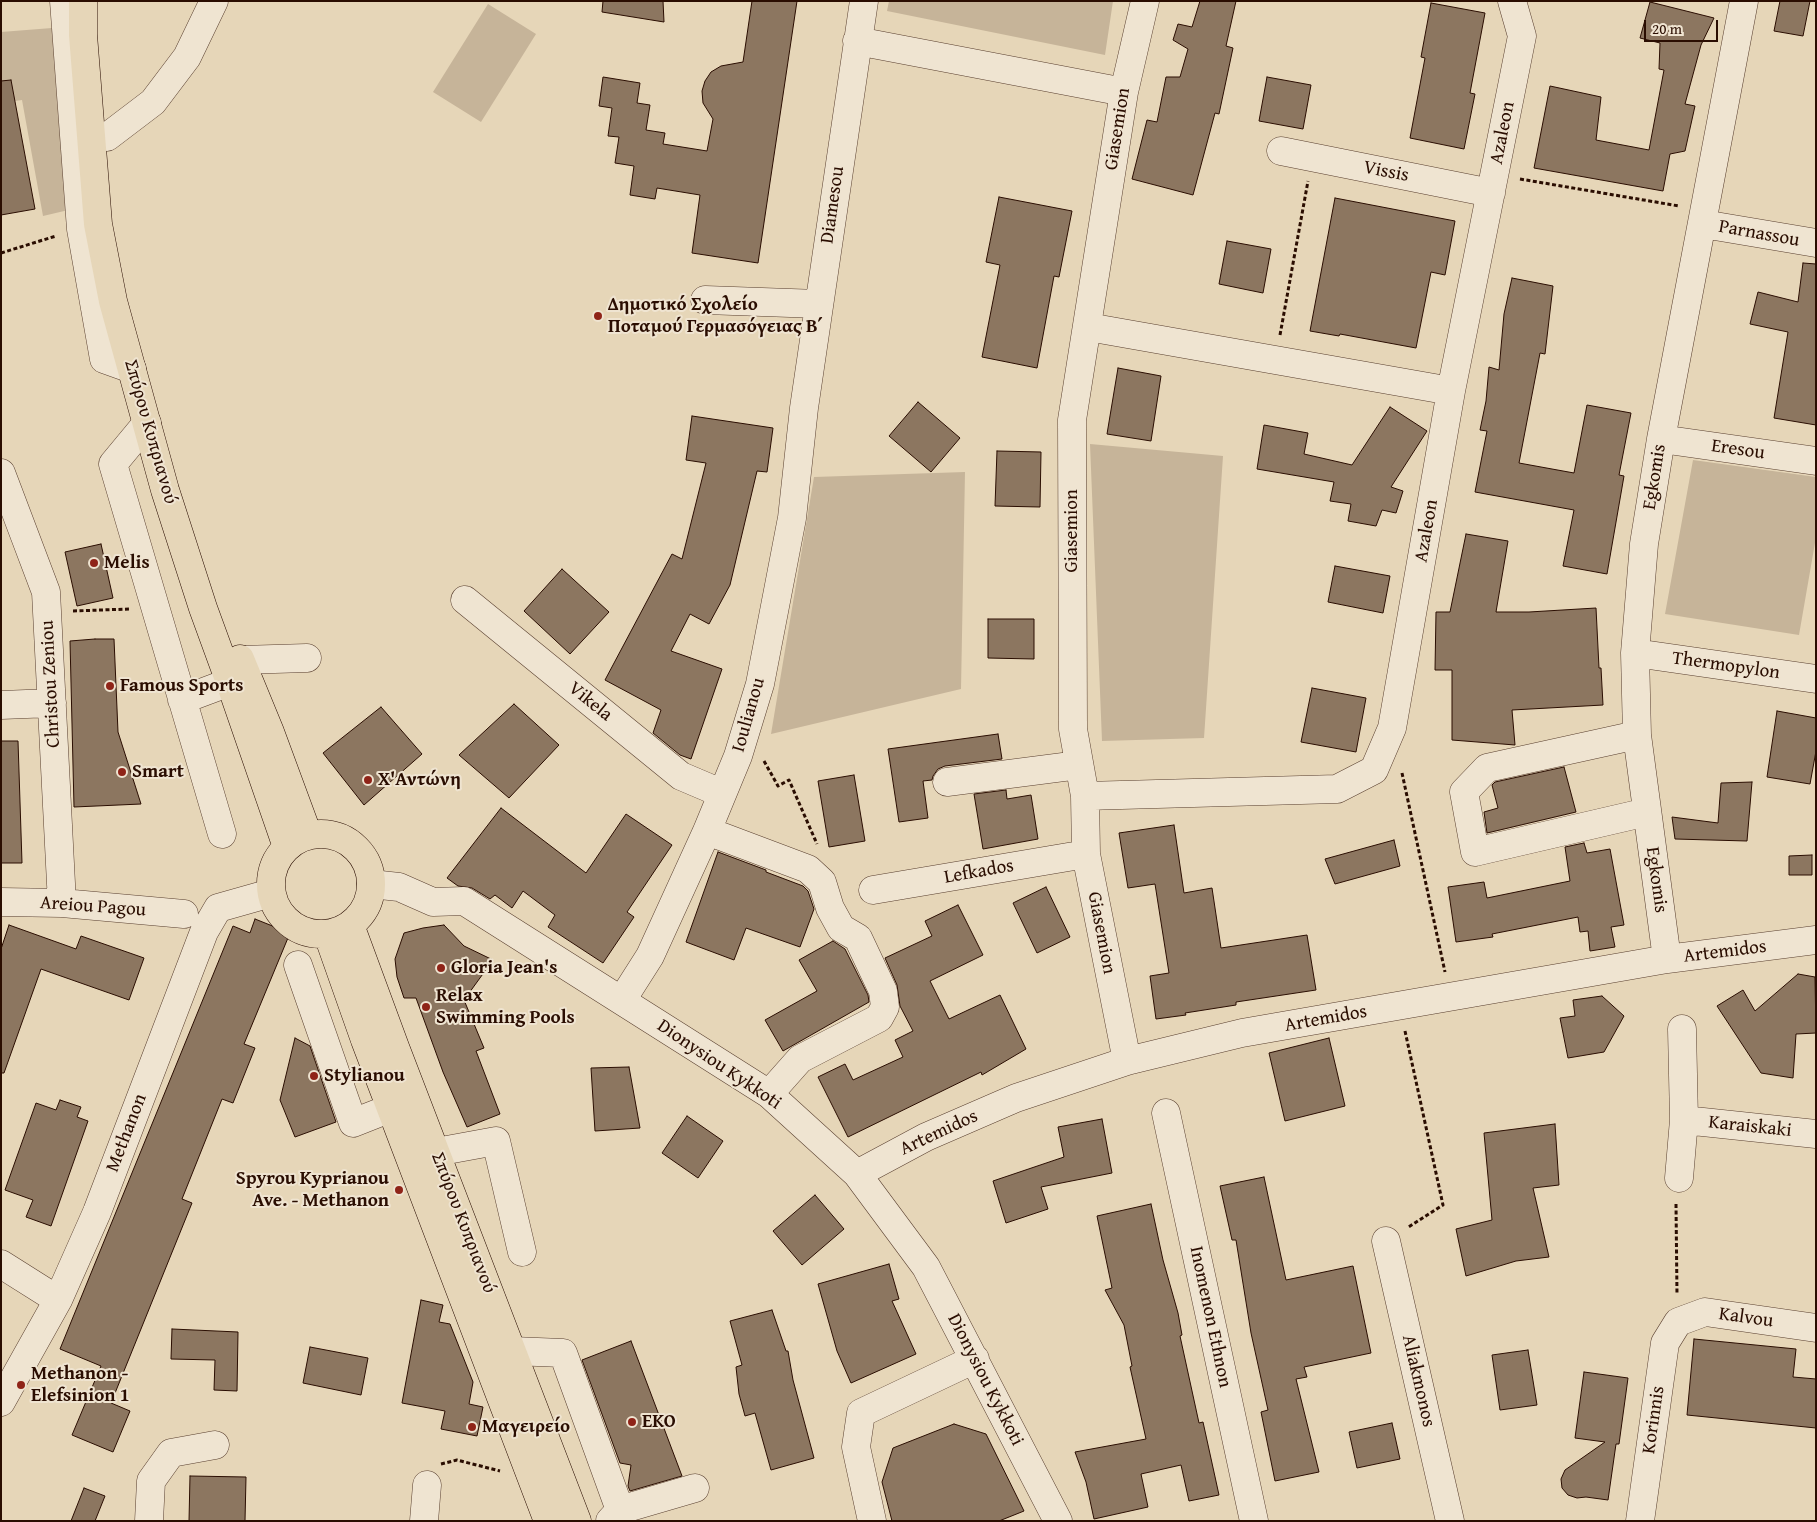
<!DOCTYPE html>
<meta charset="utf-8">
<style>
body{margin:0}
#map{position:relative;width:1817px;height:1522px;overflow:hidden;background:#e6d6b8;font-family:"Gentium Book Plus",serif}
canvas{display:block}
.frame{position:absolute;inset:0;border:2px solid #2a0d01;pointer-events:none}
.scale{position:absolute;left:1644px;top:20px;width:74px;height:22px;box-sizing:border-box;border:2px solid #2a0d01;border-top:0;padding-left:6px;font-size:15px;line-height:18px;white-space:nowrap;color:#2a0d01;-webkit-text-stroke:4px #efe4d1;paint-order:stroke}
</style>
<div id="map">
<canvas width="1817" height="1522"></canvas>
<div class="frame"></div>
<div class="scale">20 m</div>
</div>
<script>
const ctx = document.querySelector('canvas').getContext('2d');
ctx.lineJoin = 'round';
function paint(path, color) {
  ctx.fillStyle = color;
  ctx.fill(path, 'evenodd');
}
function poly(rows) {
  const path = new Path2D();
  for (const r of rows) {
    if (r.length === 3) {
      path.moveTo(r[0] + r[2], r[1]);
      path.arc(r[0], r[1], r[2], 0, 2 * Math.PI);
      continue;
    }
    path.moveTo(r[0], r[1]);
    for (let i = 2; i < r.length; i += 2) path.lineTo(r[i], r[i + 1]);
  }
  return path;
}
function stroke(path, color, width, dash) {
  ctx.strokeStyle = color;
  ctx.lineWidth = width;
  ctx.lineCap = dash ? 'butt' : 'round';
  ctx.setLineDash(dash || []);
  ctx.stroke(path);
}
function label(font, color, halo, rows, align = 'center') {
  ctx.font = font + ' "Gentium Book Plus",serif';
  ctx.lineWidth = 4;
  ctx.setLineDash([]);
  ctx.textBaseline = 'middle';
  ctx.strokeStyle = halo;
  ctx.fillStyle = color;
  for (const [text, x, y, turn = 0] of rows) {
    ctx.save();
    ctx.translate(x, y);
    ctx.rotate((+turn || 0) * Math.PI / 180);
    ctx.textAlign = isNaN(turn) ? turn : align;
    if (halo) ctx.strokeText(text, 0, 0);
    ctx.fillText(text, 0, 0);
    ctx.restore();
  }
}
const green = poly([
 [889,1,1113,1,1105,55,887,11],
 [488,4,536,34,481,122,433,92],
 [52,28,59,114,77,208,43,216,22,100,1,103,1,32],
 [1090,444,1223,456,1204,738,1102,741],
 [1693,460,1816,477,1816,537,1799,635,1665,614],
 [965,472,961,689,771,734,814,477]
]);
const building = poly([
 [603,1,663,1,664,22,602,12,603,1],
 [752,1,797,1,758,263,692,253,700,195,657,188,655,199,630,195,634,166,615,163,619,137,608,136,612,108,599,106,603,77,640,83,637,103,650,105,646,130,665,133,663,144,707,151,713,119,703,103,702,91,705,81,711,72,721,66,743,62,752,1],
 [1200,1,1236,1,1226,46,1233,48,1219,114,1215,113,1193,195,1132,179,1147,120,1157,122,1166,77,1180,77,1188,49,1173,40,1178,24,1192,27,1200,1],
 [1780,1,1810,1,1803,36,1774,31,1780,1],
 [1650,2,1714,18,1701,45,1685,104,1695,106,1685,151,1670,154,1663,191,1534,168,1550,86,1601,97,1596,140,1649,150,1664,70,1659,69,1660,43,1640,38,1650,2],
 [1431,3,1485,13,1470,93,1475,94,1464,149,1410,138,1425,58,1421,57,1431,3],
 [1267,77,1311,85,1303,129,1259,121,1267,77],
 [11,80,35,209,1,215,1,81,11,80],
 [999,197,1072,211,1059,277,1054,276,1037,368,982,357,1000,265,986,262,999,197],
 [1335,198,1455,221,1445,275,1431,272,1416,348,1340,334,1339,336,1310,331,1335,198],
 [1227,241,1271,249,1263,293,1219,284,1227,241],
 [1803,263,1816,264,1816,425,1774,418,1788,332,1750,324,1758,292,1798,302,1803,263],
 [1512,278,1553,286,1545,354,1540,353,1519,463,1574,473,1587,405,1631,413,1619,475,1624,476,1607,574,1563,566,1574,510,1475,492,1487,431,1480,430,1486,401,1489,367,1499,370,1504,314,1512,278],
 [1118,368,1161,376,1151,441,1107,434,1118,368],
 [918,402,960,438,931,472,889,436,918,402],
 [1390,407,1427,431,1391,487,1403,491,1396,513,1382,510,1376,526,1348,521,1351,504,1330,501,1334,482,1257,469,1264,425,1308,433,1304,454,1352,465,1390,407],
 [692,416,773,428,767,472,757,471,730,585,709,624,690,614,671,651,722,669,691,759,680,755,653,733,661,710,605,680,672,554,682,559,706,463,686,460,692,416],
 [997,451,1041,452,1040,507,995,506,997,451],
 [1466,534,1508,541,1496,612,1529,612,1596,608,1599,668,1601,668,1603,705,1512,710,1515,745,1452,740,1452,670,1435,670,1436,612,1450,612,1466,534],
 [101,544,113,598,77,606,65,552,101,544],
 [1335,566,1390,576,1383,613,1328,602,1335,566],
 [562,569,609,612,570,654,524,611,562,569],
 [988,619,1034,619,1034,659,988,658,988,619],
 [95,639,114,639,118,732,141,804,74,807,70,641,95,639],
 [1312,688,1366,698,1356,752,1301,742,1312,688],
 [514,704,559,745,509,798,459,755,514,704],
 [381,707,422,754,364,805,323,753,381,707],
 [1777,711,1816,718,1816,751,1810,784,1767,777,1777,711],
 [998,734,1002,759,945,766,938,769,933,776,932,780,923,781,928,818,899,822,888,749,998,734],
 [1,741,18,741,22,863,1,863,1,741],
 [1564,767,1576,812,1487,833,1484,812,1498,808,1492,785,1495,782,1564,767],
 [854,775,865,841,829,847,818,781,854,775],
 [1752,782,1747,841,1675,839,1672,817,1718,823,1721,783,1752,782],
 [1006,790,1007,799,1031,795,1038,839,983,849,974,794,1006,790],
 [501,808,586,873,626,814,672,845,627,912,634,917,603,963,548,927,555,915,523,891,512,908,495,895,490,899,472,888,458,886,447,878,501,808],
 [1174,825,1184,893,1212,888,1221,948,1307,935,1316,990,1236,1002,1236,1005,1185,1013,1186,1015,1156,1019,1150,976,1169,973,1155,884,1128,888,1119,833,1174,825],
 [1394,840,1400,866,1335,884,1325,859,1394,840],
 [1584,843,1587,853,1610,849,1624,925,1611,927,1615,947,1590,951,1588,931,1580,932,1578,917,1492,934,1493,937,1456,942,1448,887,1484,882,1487,898,1570,881,1565,847,1584,843],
 [718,852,766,870,766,872,803,886,808,891,814,909,800,947,746,928,734,960,686,942,718,852],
 [1812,855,1812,875,1789,875,1789,856,1812,855],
 [1046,887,1070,937,1037,953,1013,903,1046,887],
 [958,905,983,955,930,981,949,1019,1000,995,1026,1049,982,1075,981,1072,848,1137,818,1077,845,1064,853,1080,903,1057,895,1040,913,1031,900,1006,897,985,885,958,932,936,925,921,958,905],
 [255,919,290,933,244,1044,255,1048,233,1103,222,1099,182,1199,192,1203,111,1403,130,1411,113,1452,72,1435,101,1366,60,1349,233,926,250,933,255,919],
 [9,925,76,949,81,936,144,958,129,1000,41,969,4,1073,1,1073,1,949,9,925],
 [444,925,464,946,493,960,464,1000,484,1048,476,1051,500,1114,467,1127,443,1072,416,998,404,998,397,977,395,959,404,933,423,928,444,925],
 [833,941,845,949,868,995,869,1002,783,1051,765,1020,817,991,799,960,833,941],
 [1798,974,1815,977,1816,1033,1796,1034,1793,1078,1761,1073,1717,1006,1743,990,1755,1011,1798,974],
 [1602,996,1624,1016,1604,1052,1568,1058,1560,1018,1575,1016,1573,1000,1602,996],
 [295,1038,310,1046,336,1122,295,1137,280,1100,295,1038],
 [1329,1038,1345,1106,1285,1121,1269,1053,1329,1038],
 [629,1067,640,1128,595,1131,591,1068,629,1067],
 [60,1100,81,1107,77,1117,88,1121,51,1226,26,1217,33,1200,5,1190,36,1103,56,1110,60,1100],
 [687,1116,723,1141,698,1178,662,1153,687,1116],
 [1102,1119,1112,1173,1041,1187,1048,1209,1006,1223,993,1181,1064,1157,1058,1127,1102,1119],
 [1555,1124,1559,1185,1533,1188,1549,1257,1516,1261,1466,1276,1456,1229,1492,1220,1484,1133,1555,1124],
 [1264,1177,1286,1280,1353,1266,1371,1353,1304,1367,1307,1377,1296,1379,1319,1472,1275,1481,1261,1412,1268,1410,1251,1333,1236,1240,1232,1240,1220,1186,1264,1177],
 [815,1195,844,1229,802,1265,773,1231,815,1195],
 [1151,1204,1163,1260,1178,1313,1182,1335,1180,1336,1199,1423,1203,1422,1219,1495,1189,1501,1181,1465,1141,1474,1148,1507,1094,1519,1086,1482,1075,1452,1146,1439,1130,1367,1132,1366,1124,1325,1105,1290,1112,1288,1097,1216,1151,1204],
 [889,1264,899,1299,892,1301,916,1354,851,1383,837,1351,818,1284,889,1264],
 [421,1300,443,1305,439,1322,450,1324,473,1382,469,1404,483,1407,477,1436,441,1429,445,1411,402,1403,421,1300],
 [772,1310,786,1351,788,1351,793,1380,814,1458,771,1470,755,1413,745,1416,739,1394,736,1367,742,1365,730,1321,772,1310],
 [172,1329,238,1332,237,1391,214,1390,215,1360,171,1359,172,1329],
 [1694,1339,1796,1349,1793,1377,1816,1379,1816,1428,1687,1415,1694,1339],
 [631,1341,682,1476,630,1491,628,1486,631,1465,620,1463,582,1360,631,1341],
 [310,1347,368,1358,361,1395,303,1383,310,1347],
 [1528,1350,1537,1405,1500,1410,1492,1355,1528,1350],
 [1584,1372,1628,1378,1619,1444,1616,1444,1608,1500,1586,1497,1577,1498,1568,1495,1562,1488,1561,1479,1565,1470,1605,1442,1575,1438,1584,1372],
 [1392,1423,1400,1459,1357,1468,1349,1432,1392,1423],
 [954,1424,986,1434,1024,1511,999,1521,892,1521,882,1482,893,1448,954,1424],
 [190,1476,246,1477,245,1521,189,1521,190,1476],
 [84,1488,105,1496,95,1521,71,1521,84,1488]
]);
const path = poly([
 [1520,179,1679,206],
 [1,253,56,236],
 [1280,335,1308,181],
 [73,611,129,609],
 [764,761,778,786,789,780,817,844],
 [1402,773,1445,972],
 [1405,1031,1443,1205,1407,1228],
 [1676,1204,1677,1295],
 [441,1464,457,1460,500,1471]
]);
const minor = poly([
 [64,1,81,229,104,359,132,369],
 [857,41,1124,92],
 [107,137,153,102,187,57,214,1],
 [1281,151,1491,193],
 [1703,224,1816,243],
 [705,300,819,304],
 [1088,327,1451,391],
 [147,423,113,464,222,834],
 [1661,439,1816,461],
 [1,473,46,592,62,903],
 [465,600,681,776,721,793],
 [1635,653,1816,679],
 [241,660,307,658],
 [182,700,230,682],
 [1,705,52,703],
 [1637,735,1487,768,1464,792,1475,852,1647,812],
 [947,782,1079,765],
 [1085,796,1337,789,1374,770,1392,728,1451,391,1522,36,1512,1],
 [707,831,808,869,822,882,830,908,841,928,858,938,883,991,885,1007,879,1018,800,1059,769,1094],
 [371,884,399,887,433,902,464,901,769,1094,857,1174,926,1267,1058,1521],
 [873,890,1086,854],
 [1,902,62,903,184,914],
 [1667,959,1637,735,1635,653,1644,544,1661,439,1744,1],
 [298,965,353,1123,391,1108],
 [622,1000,650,956,707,831,738,756,760,684,792,518,804,408,864,1],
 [1127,1061,1086,854,1085,796,1073,729,1072,420,1124,92,1145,1],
 [1166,1113,1254,1521],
 [1684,1120,1816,1134],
 [436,1152,496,1141,522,1252],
 [857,1174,926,1137,1016,1098,1127,1061,1242,1033,1667,959,1816,940],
 [1679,1178,1684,1120,1682,1029],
 [1386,1241,1450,1521],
 [1,1264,58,1300],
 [512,1351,563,1353,620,1510],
 [1,1402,58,1300,97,1212,204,932,218,908,271,893],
 [149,1521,151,1481,171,1453,215,1445],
 [424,1521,427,1485],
 [610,1521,620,1510,695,1488],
 [872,1521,856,1447,861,1413,975,1359],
 [1640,1521,1665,1343,1678,1322,1705,1312,1816,1328]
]);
const major = poly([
 [83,1,83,35,98,224,113,301,165,490,203,608,230,682,287,847],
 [240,659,270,732,308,835],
 [321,884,50],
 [350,925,395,1047,577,1521],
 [328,935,365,1040,548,1521]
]);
const markers = [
 [598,316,5,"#8f2418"],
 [94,563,5,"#8f2418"],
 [110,686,5,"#8f2418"],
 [122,772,5,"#8f2418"],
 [368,780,5,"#8f2418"],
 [441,968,5,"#8f2418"],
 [426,1007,5,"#8f2418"],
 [314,1076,5,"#8f2418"],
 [399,1190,5,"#8f2418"],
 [21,1385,5,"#8f2418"],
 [632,1422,5,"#8f2418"],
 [472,1427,5,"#8f2418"]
];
const streetNames = [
 ["Giasemion",1118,129,-81],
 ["Azaleon",1503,133,-79],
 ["Vissis",1386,172,11],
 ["Diamesou",833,205,-82],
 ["Parnassou",1759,234,10],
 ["Σπύρου Κυπριανού",150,432,74],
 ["Eresou",1738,450,8],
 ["Egkomis",1655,477,-81],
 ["Giasemion",1072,531,-90],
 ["Azaleon",1427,531,-80],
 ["Thermopylon",1726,666,8],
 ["Christou Zeniou",51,684,-93],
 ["Vikela",590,702,39],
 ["Ioulianou",749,715,-74],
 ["Lefkados",979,872,-10],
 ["Egkomis",1656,880,82],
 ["Areiou Pagou",93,907,4],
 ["Giasemion",1101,933,79],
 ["Artemidos",1725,952,-7],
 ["Artemidos",1326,1019,-10],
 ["Dionysiou Kykkoti",719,1065,34],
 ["Karaiskaki",1750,1127,6],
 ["Methanon",127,1133,-69],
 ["Artemidos",939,1133,-25],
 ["Σπύρου Κυπριανού",463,1223,69],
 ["Inomenon Ethnon",1210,1317,78],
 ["Kalvou",1746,1318,8],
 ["Dionysiou Kykkoti",985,1380,63],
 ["Aliakmonos",1418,1381,77],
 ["Korinnis",1654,1420,-82]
];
const poiNames = [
 ["Δημοτικό Σχολείο",608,305],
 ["Ποταμού Γερμασόγειας Β΄",608,327],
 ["Melis",104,563],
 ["Famous Sports",120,686],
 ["Smart",132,772],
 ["Χ'Αντώνη",378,780],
 ["Gloria Jean's",451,968],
 ["Relax",436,996],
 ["Swimming Pools",436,1018],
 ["Stylianou",324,1076],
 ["Spyrou Kyprianou",389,1179,"right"],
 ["Ave. - Methanon",389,1201,"right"],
 ["Methanon -",31,1374],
 ["Elefsinion 1",31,1396],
 ["EKO",642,1422],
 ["Μαγειρείο",482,1427]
];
paint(green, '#c6b499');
paint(building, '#8c7660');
stroke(building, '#2a0d01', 1);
stroke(minor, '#593f2f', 29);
stroke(major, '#2a0d01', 29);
stroke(path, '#2a0d01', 3, [4, 2.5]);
stroke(minor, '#efe4d1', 28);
stroke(major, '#e6d6b8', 28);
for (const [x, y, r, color] of markers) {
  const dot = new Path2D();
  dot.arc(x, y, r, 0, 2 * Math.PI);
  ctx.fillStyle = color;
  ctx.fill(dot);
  stroke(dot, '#efe4d1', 2);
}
label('19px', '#2a0d01', '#efe4d1', streetNames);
label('bold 19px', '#2a0d01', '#efe4d1', poiNames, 'left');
</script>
